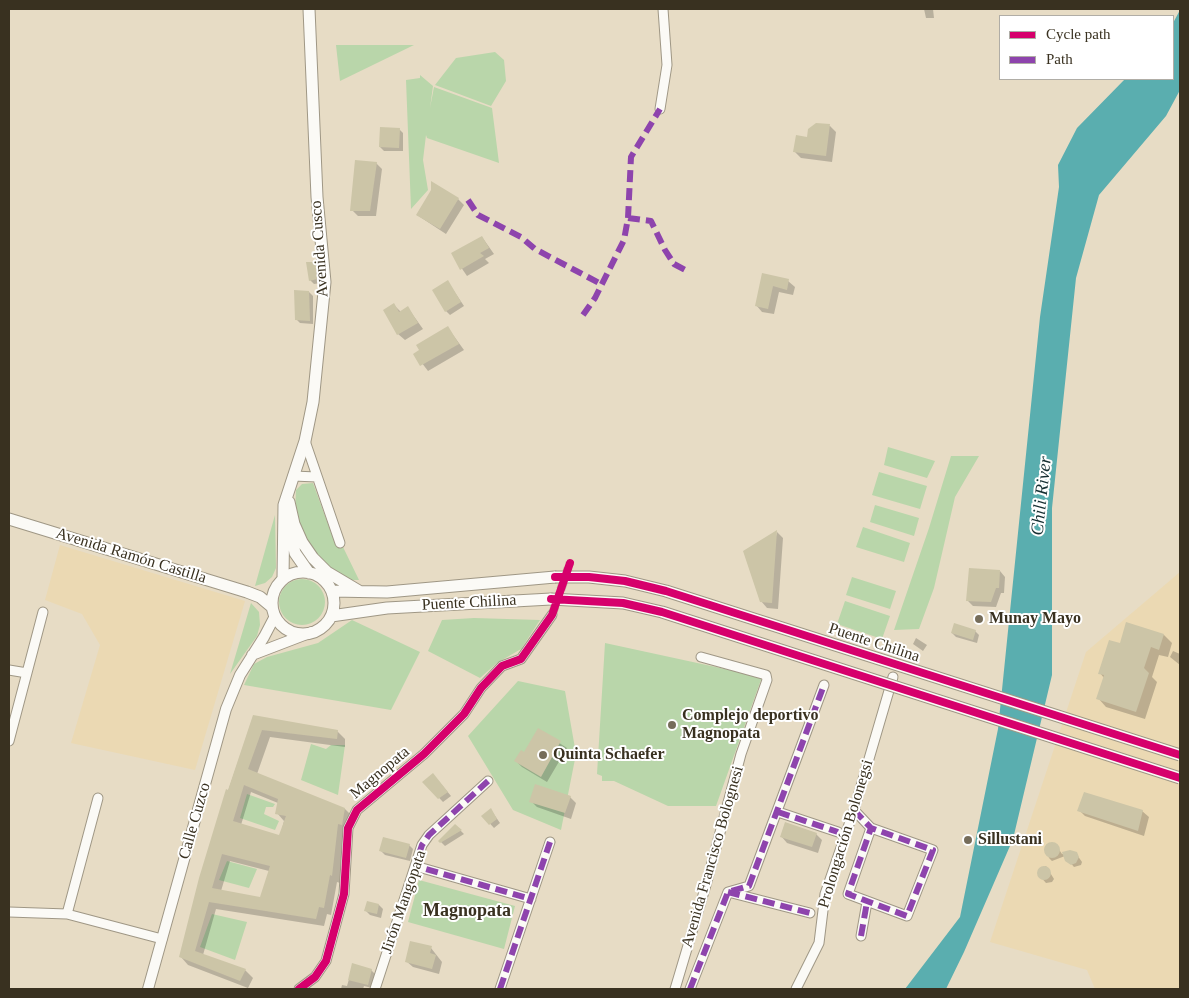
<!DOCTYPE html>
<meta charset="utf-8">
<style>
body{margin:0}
#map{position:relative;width:1189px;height:998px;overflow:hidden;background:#e7dcc5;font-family:"Times New Roman",serif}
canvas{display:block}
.frame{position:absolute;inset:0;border:10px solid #393120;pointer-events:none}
.legend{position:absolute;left:999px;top:15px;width:175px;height:65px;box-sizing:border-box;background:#fff;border:1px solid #b0ada6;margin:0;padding:6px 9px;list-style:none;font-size:15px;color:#393120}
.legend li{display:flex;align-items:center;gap:10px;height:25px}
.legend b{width:25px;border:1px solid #b0ada6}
</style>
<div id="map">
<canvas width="1189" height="998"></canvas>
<div class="frame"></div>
<ul class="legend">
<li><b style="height:6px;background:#d6006c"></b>Cycle path</li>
<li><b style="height:6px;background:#8e44ad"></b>Path</li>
</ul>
</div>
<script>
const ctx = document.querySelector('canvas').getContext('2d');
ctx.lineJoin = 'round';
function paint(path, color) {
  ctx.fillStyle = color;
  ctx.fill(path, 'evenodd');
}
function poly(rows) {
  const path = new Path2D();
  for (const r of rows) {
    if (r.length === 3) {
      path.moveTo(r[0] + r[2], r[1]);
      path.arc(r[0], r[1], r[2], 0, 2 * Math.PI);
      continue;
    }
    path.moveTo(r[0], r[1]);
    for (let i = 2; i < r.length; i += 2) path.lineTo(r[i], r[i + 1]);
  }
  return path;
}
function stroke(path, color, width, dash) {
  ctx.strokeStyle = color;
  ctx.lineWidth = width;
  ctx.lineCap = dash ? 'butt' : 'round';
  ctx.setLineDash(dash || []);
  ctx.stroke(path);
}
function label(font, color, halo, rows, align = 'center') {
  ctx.font = font + ' "Times New Roman",serif';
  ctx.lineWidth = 4;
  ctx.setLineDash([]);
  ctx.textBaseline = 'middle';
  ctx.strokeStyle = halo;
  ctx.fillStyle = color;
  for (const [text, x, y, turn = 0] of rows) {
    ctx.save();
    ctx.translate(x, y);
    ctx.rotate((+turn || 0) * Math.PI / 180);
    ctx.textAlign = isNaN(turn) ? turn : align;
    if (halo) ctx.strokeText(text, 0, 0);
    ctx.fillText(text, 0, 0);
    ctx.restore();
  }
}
const built = poly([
 [60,545,245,601,195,770,71,743,100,645,82,614,45,600],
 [1180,572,1180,989,1095,989,1087,970,990,942,1086,652]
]);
const green = poly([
 [336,45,414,45,340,81],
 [495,52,504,60,506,81,491,106,435,85,456,58],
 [420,75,433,86,430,108,434,87,492,108,499,163,427,138,426,135,423,160,428,190,411,209,406,80,420,78],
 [888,447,935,461,927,478,884,465],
 [951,456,979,456,955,497,934,588,919,629,894,630,929,528],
 [879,472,927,486,920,509,872,495],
 [313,483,336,546,343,547,359,580,349,580,326,566,307,543,295,514,296,490,302,484],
 [875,505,919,518,914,536,870,522],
 [275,515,276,568,272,577,265,583,255,586],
 [863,527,910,543,904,562,856,547],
 [852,577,896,591,890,609,846,595],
 [302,602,23],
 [845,601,890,616,882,639,837,624],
 [251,603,259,612,260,625,257,636,230,674],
 [474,618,540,620,521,649,497,663,480,678,428,651,442,620],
 [352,620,420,652,391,710,244,685,254,664,267,657,318,643],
 [605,643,762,677,716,806,668,806,614,781,602,781,602,776,597,774],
 [518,681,565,691,576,754,561,830,513,810,468,736],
 [311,744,326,749,331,745,345,745,338,795,301,780],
 [247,794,275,804,273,807,266,807,264,814,279,821,275,830,240,818],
 [227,861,257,869,249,888,219,880],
 [419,880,515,906,504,949,408,922],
 [212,914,247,922,235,960,200,947]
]);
const water = poly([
 [1180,10,1180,90,1166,116,1099,195,1076,278,1052,508,1052,675,1013,839,964,952,946,989,905,989,960,917,998,729,1040,317,1059,187,1058,165,1077,128,1125,79,1173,79,1173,23]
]);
const shadow = poly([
 [924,9,933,9,934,18,926,18],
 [816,124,830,126,836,132,832,162,801,158,795,152,808,138],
 [399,129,403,133,403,151,384,151,380,147],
 [376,163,382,169,376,216,358,216,352,210],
 [458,199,464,205,446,234,417,215],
 [482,237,494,254,485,259,489,263,467,276,452,254],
 [315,263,319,267,321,283,314,284,310,280],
 [763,275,788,281,795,287,793,295,779,292,774,314,762,312,756,305],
 [448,282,464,306,450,315,446,311],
 [309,292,313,296,313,324,300,323,296,319],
 [394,305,401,312,408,308,423,329,405,340,398,334],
 [448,328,464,350,428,371,415,354],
 [777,532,783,538,778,609,767,608,761,601],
 [1000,571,1005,577,1004,593,1001,593,996,607,973,606,968,601],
 [975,631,979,635,977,643,956,637,952,633],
 [1164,635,1172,643,1168,657,1159,655,1152,677,1157,682,1145,719,1106,707,1098,698,1104,678,1100,673,1120,645],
 [916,638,927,645,923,651,913,644],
 [1173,651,1180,654,1180,665,1170,657],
 [254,716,337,731,345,739,345,747,270,737,257,774,345,809,353,817,345,831,340,883,337,882,331,915,327,914,324,926,216,909,203,955,245,970,253,978,248,988,188,965,181,957,228,791],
 [251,792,278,803,277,813,284,821,280,837,241,825],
 [230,861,269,871,261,899,221,891],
 [539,730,567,748,547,782,522,767,516,761,525,754],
 [437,779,451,796,443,802,424,782],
 [570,797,576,803,571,819,537,807,531,801],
 [491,810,500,823,494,828,483,816],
 [1079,810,1142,811,1149,817,1144,836,1085,816],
 [455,825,464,834,445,846,440,841],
 [816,834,822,840,818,853,787,843,781,836],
 [1050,844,1056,845,1062,854,1075,852,1082,862,1081,865,1074,867,1065,856,1052,861,1049,858,1046,847],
 [409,845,413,849,410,861,385,855,381,851],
 [1046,866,1054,879,1052,882,1046,883,1038,874,1038,871],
 [368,903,379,905,383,909,381,918,370,915,366,911],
 [431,948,442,962,439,974,413,967,406,961],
 [353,965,371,970,375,974,372,988,364,986,363,989,341,989,342,985,347,986]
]);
const building = poly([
 [816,123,830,124,826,156,793,152,796,135,807,137,808,129],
 [380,127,400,128,399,148,379,147],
 [355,160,377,162,370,211,350,211],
 [431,181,459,198,440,229,416,215,431,190],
 [482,236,489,248,480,253,484,256,460,270,451,253],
 [306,262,316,262,317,279,309,281],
 [762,273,789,279,787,290,773,286,768,309,755,306],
 [448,280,461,302,445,312,432,290],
 [294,290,309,291,310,321,295,320],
 [394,303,399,312,408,306,418,323,397,335,383,310],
 [448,326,459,344,420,366,413,354,419,350,416,345],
 [777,530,772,603,760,602,743,551],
 [969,568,1000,570,999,588,996,588,991,602,966,601],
 [1126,622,1164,634,1159,650,1151,647,1144,668,1149,673,1136,712,1096,699,1104,675,1098,674,1109,640,1120,643],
 [954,623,976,630,973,640,951,633],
 [253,715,338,730,337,739,262,730,248,769,345,808,342,825,338,824,332,876,330,875,324,908,319,907,316,919,209,902,195,951,246,969,240,981,179,957,199,878,226,789,228,790],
 [244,785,278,799,275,814,286,816,279,835,233,821],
 [222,854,270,866,260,897,212,888],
 [538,728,561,741,541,777,514,761,521,750,524,752],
 [433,773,448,792,438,799,422,782],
 [535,784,571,796,565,813,529,802],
 [1084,792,1143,810,1138,831,1077,811],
 [491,808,497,819,489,825,481,816],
 [785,822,817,833,812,847,780,837],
 [455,824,462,830,440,843,438,841],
 [383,837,410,844,406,858,379,851],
 [1052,850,8],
 [1070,850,1077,852,1079,857,1076,863,1071,865,1065,861,1062,852],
 [1044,873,7],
 [367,901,379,904,377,914,364,911],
 [410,941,432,946,430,953,436,955,432,969,405,962],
 [352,963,372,969,368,985,348,980]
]);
const minorTunnel = poly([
 [552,615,570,563]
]);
const minor = poly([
 [660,109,667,65,663,9],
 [305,441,340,543],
 [293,476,317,477],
 [9,670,27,673],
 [9,741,43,612],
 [854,810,871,828,933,850,907,916,848,894,871,828],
 [778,812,838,832],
 [415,866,531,899],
 [728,892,810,913],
 [9,912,67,914,162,939],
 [67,914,98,798],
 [861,936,867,902],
 [299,989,315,977,326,961,344,894,348,828,357,810,424,754,464,714,481,688,502,666,521,659,552,615],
 [375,989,422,845,429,835,488,781],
 [500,989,550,842],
 [675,989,706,885,741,754,767,680,766,675,701,657],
 [690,989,728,892,749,886,824,685],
 [796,989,819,943,825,894,854,810,893,677]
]);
const tertiary = poly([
 [252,655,312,632],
 [148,989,226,709,240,675,264,637,275,616]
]);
const secondary = poly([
 [289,502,294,524,302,542,313,558,327,572,359,591],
 [9,519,247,592,260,597,272,607],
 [289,524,295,553,309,573],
 [303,603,31],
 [283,579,284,505,305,441,313,402,325,282,317,197,309,9],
 [332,591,387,592,555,577],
 [331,616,387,608,551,599]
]);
const secondaryBridge = poly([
 [555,577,589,577,625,581,666,591,1180,755],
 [551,599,623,603,662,612,1180,778]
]);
const quiet = poly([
 [468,200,478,215,521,237,535,249,601,284],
 [628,218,651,221,665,250,674,264,687,271],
 [583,315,595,298,624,240,628,218,631,157,660,109],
 [488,781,429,835,422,845,415,866,531,899],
 [854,810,871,828,933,850,907,916,848,894,871,828],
 [778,812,838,832],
 [728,892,810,913],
 [861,936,867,902],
 [500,989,550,842],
 [690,989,728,892,749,886,824,685]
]);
const cycleway = poly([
 [555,577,589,577,625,581,666,591,1180,755],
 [551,599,623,603,662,612,1180,778],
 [299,989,315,977,326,961,344,894,348,828,357,810,424,754,464,714,481,688,502,666,521,659,552,615,570,563]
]);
const markers = [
 [979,619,5,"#766d5a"],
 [672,725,5,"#766d5a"],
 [543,755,5,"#766d5a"],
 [968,840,5,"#766d5a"]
];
const streetNames = [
 ["Avenida Cusco",320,249,-94],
 ["Avenida Ramón Castilla",131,556,17],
 ["Puente Chilina",469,603,-3],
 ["Puente Chilina",874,643,18],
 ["Magnopata",380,773,-40],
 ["Calle Cuzco",195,821,-74],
 ["Prolongación Bolonegsi",846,834,-73],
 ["Avenida Francisco Bolognesi",713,857,-74],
 ["Jirón Mangopata",404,902,-71]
];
const poiNames = [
 ["Munay Mayo",989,619],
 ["Complejo deportivo",682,716],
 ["Magnopata",682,734],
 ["Quinta Schaefer",553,755],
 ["Sillustani",978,840]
];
const waterNames = [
 ["Chili River",1042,496,-84]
];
const neighbourhoodNames = [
 ["Magnopata",467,911]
];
paint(built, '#ebd9b3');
paint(green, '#b9d6aa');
paint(water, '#5aaeaf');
paint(shadow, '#0003');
paint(building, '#ccc5a7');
stroke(minorTunnel, '#c4baa4', 9, [9, 4.5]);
stroke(minor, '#9f9785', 11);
stroke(tertiary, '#9f9785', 12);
stroke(secondary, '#9f9785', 13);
stroke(minor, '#fbfaf6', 9);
stroke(tertiary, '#fbfaf6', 10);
stroke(secondary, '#fbfaf6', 11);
stroke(secondaryBridge, '#9f9785', 13, []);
stroke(secondaryBridge, '#fbfaf6', 11);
stroke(quiet, '#8e44ad', 6, [12, 6]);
stroke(cycleway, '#d6006c', 8);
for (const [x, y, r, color] of markers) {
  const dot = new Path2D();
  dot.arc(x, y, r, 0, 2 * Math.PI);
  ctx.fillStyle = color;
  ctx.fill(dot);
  stroke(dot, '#fff', 2);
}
label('16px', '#393120', '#fff', streetNames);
label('bold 16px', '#393120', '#fff', poiNames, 'left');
label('italic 18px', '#162f32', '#fff', waterNames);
label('bold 18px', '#393120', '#fff', neighbourhoodNames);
</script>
